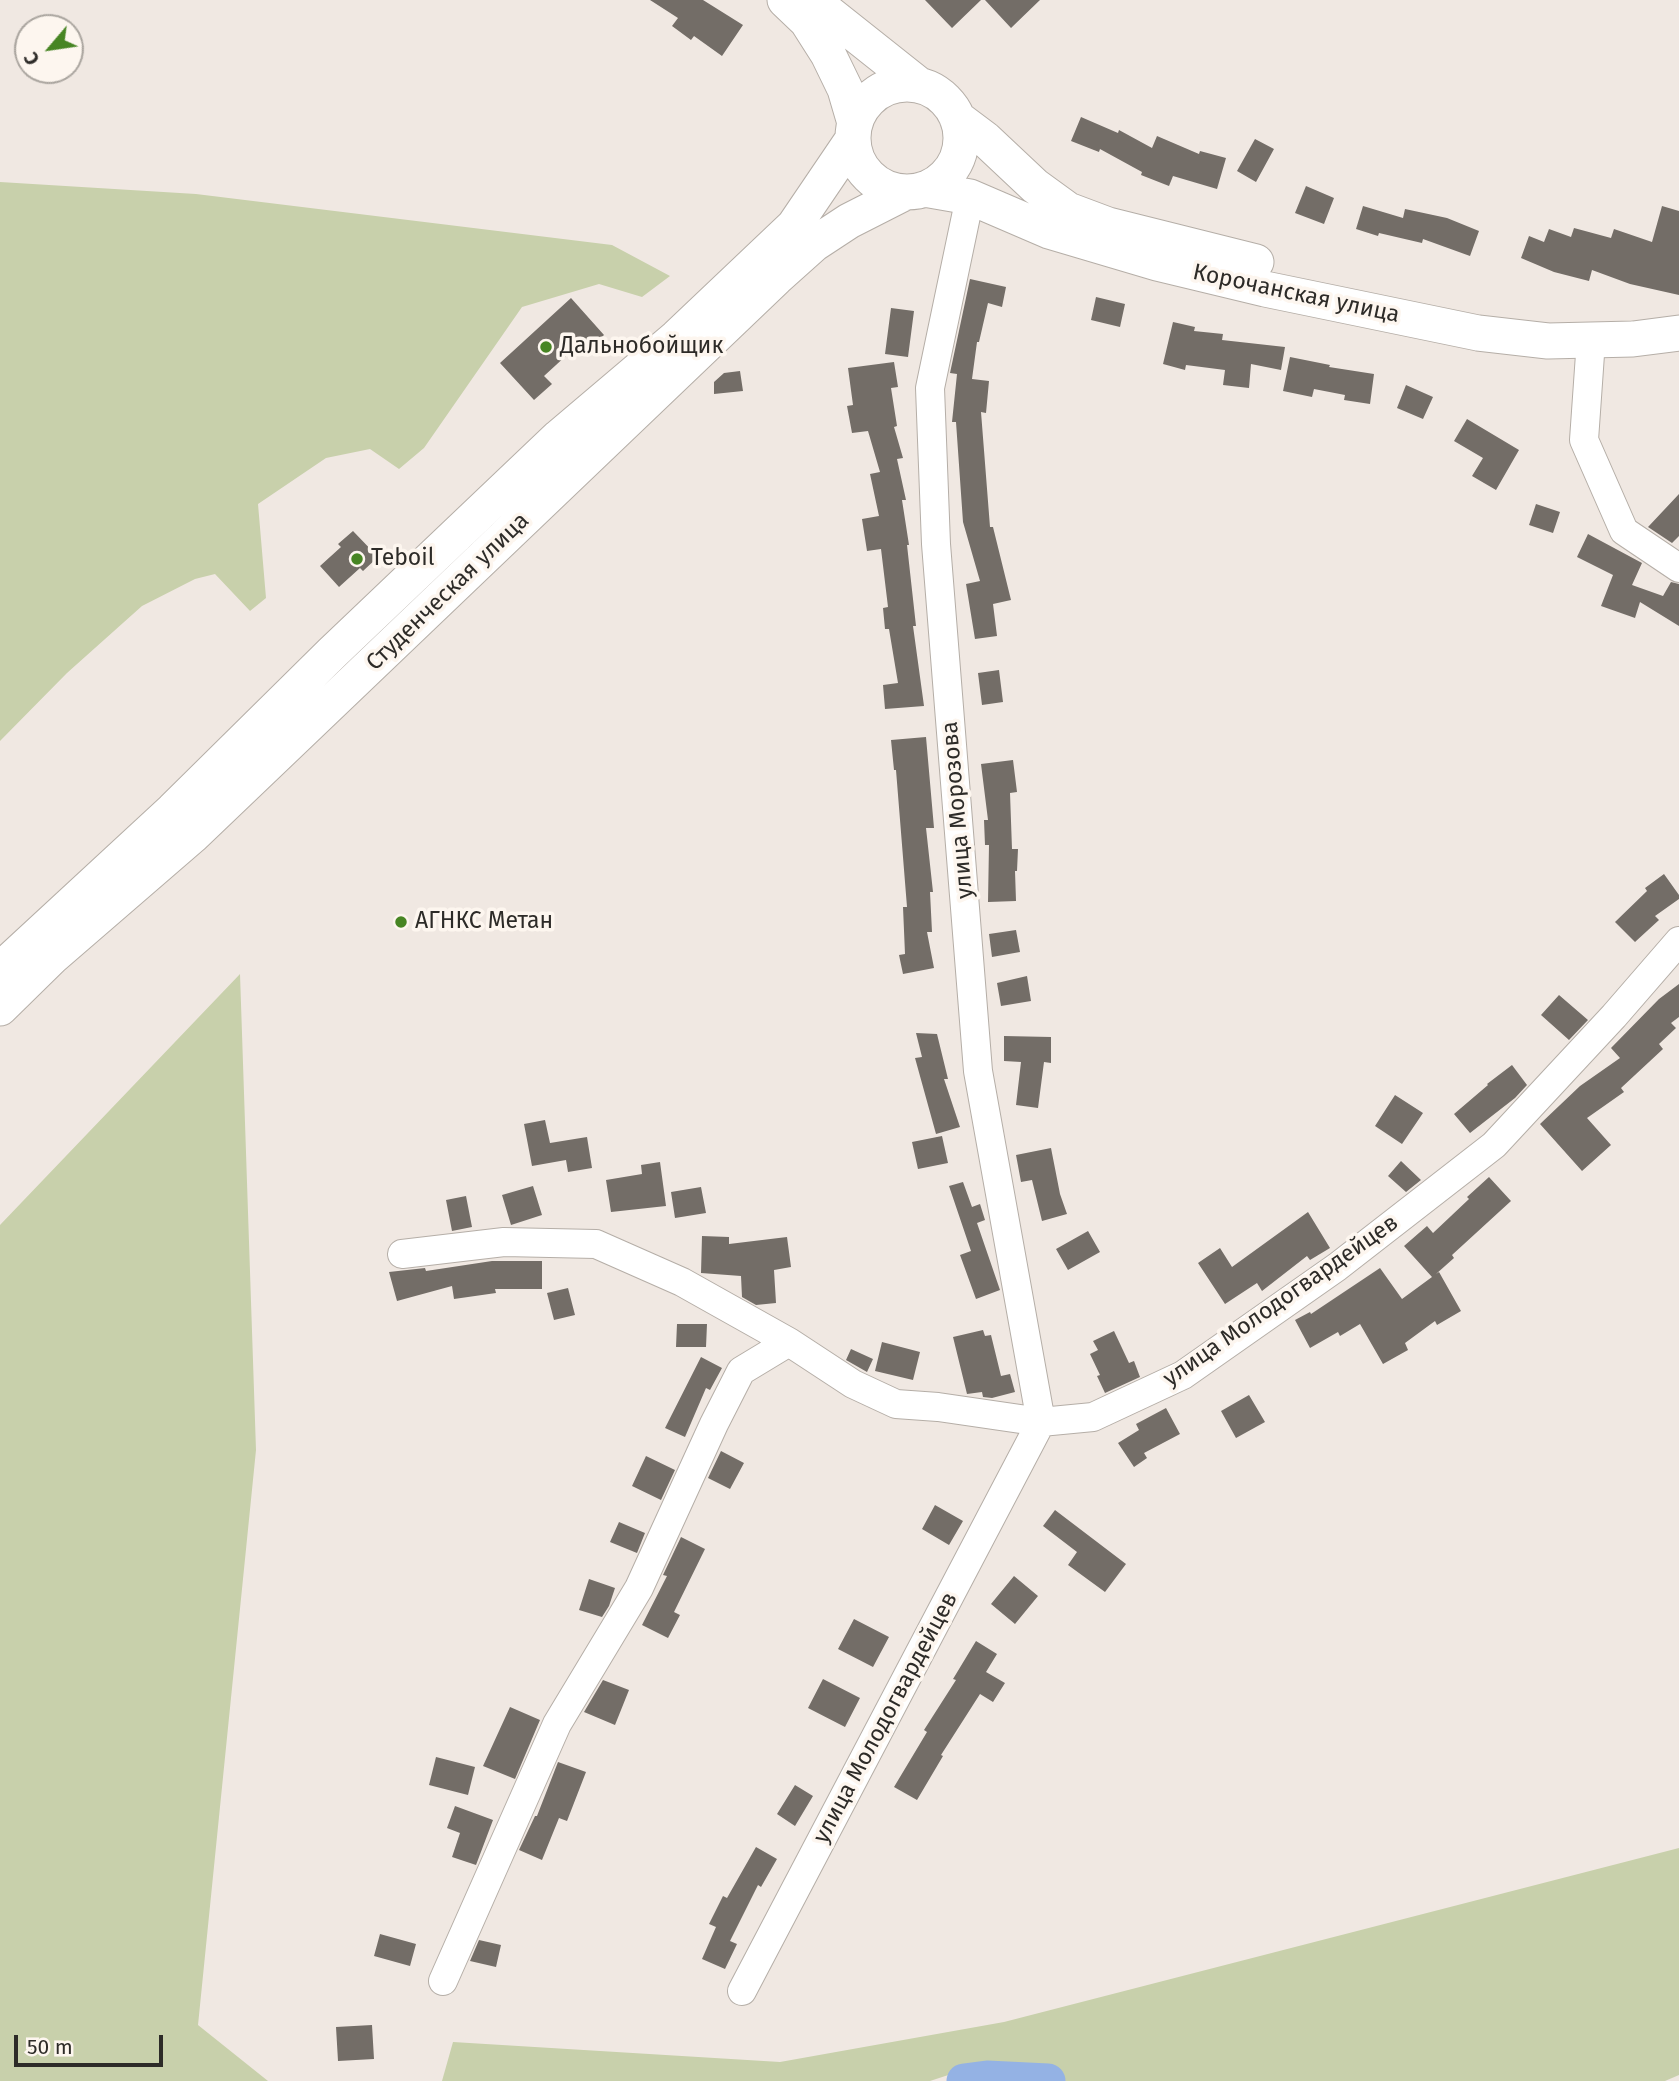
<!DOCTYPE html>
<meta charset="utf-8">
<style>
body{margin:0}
#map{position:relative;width:1679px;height:2081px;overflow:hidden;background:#f0e8e2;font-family:"Fira Sans",sans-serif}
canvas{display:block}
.north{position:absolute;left:14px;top:14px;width:70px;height:70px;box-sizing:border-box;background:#fdf6ef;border:2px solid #aaa59f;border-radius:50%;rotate:241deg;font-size:19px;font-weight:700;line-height:28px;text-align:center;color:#2d2b28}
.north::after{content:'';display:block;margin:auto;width:24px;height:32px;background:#478523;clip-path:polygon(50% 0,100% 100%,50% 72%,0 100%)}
.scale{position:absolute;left:14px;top:2035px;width:149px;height:32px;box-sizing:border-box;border:4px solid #2d2b28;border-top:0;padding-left:9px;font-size:21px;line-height:24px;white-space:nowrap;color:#2d2b28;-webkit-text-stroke:5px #fdf6ef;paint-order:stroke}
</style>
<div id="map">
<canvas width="1679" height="2081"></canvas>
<div class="north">С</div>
<div class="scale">50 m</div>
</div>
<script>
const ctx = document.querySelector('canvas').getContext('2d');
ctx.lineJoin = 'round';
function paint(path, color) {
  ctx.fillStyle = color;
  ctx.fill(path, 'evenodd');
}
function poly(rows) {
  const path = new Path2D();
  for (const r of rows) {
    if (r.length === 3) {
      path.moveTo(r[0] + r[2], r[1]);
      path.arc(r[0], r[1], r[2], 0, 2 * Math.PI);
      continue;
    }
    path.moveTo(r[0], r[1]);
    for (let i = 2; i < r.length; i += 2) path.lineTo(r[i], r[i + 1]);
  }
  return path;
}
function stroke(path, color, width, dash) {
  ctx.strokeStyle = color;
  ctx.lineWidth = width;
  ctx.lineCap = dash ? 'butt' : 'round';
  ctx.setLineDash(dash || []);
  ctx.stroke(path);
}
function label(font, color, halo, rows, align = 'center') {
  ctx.font = font + ' "Fira Sans",sans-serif';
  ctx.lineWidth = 7;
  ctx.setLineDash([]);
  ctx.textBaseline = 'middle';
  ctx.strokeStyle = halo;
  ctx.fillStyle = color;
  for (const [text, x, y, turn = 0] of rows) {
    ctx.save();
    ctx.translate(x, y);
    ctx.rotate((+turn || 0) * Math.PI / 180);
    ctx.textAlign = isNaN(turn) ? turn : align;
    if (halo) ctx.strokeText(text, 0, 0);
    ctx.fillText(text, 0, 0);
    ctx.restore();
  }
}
const green = poly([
 [0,182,196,194,612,245,670,276,642,297,599,284,522,307,424,448,399,469,370,449,326,458,258,504,266,598,250,611,215,574,195,579,142,606,67,673,0,741],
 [240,974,256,1450,198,2025,268,2081,0,2081,0,1225],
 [1679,1848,1679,2075,1665,2081,962,2081,985,2063,930,2081,442,2081,453,2042,780,2062,1004,2022]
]);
const river = poly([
 [964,2081,987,2078,1048,2081]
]);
const building = poly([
 [650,0,703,0,743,25,722,56,694,36,691,40,672,26,678,18],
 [925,0,981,0,952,28],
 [985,0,1040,0,1011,28],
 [1081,117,1118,133,1119,130,1152,148,1157,136,1199,154,1200,151,1226,158,1217,189,1173,176,1169,186,1141,175,1142,172,1100,149,1099,152,1071,141],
 [1255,139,1274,149,1256,182,1237,171],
 [1306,186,1334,198,1324,224,1295,213],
 [1363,206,1403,218,1405,209,1447,218,1479,231,1470,256,1423,239,1422,243,1379,233,1378,236,1356,229],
 [1662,206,1679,211,1679,295,1630,284,1592,270,1589,281,1554,272,1521,258,1529,236,1544,242,1549,229,1571,237,1574,228,1611,238,1614,229,1652,242],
 [970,279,1006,287,1002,307,988,303,979,342,977,342,972,379,989,381,986,413,981,412,990,527,993,527,1011,600,993,604,997,636,975,639,966,584,980,581,963,522,956,422,952,422,957,374,950,373],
 [1096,297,1125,304,1120,327,1091,320],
 [571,298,604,335,587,351,580,343,544,376,552,384,534,400,500,363],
 [891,308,914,311,908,357,885,354],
 [1173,322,1195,327,1194,331,1223,334,1222,340,1285,347,1281,370,1251,364,1249,388,1223,385,1225,370,1186,365,1185,370,1163,364],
 [1290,357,1330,365,1329,367,1374,374,1370,404,1344,400,1345,395,1314,389,1312,397,1283,391],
 [894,362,898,387,891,388,897,426,894,427,903,458,897,459,906,500,902,500,909,545,907,545,916,626,913,626,924,706,885,709,883,685,898,683,889,629,885,629,883,608,888,607,881,549,867,551,862,519,879,516,870,474,880,472,868,431,852,433,847,406,853,405,848,368],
 [740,371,743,391,714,394,714,382,724,373],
 [1406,385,1433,397,1423,419,1397,408],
 [1467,419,1519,450,1496,490,1472,476,1483,458,1454,441],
 [1679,494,1679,536,1672,543,1648,527],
 [1536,504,1560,512,1553,533,1529,525],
 [353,531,378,557,363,571,360,568,339,587,320,566,341,547,338,544],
 [1588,534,1642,563,1632,585,1663,596,1671,582,1679,584,1679,626,1640,602,1635,618,1601,606,1613,575,1577,557],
 [999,670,1003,702,982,705,978,673],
 [926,737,934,828,926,828,933,892,930,892,932,932,927,932,934,968,903,974,899,955,905,954,903,907,907,907,896,770,894,770,891,740],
 [1013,760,1017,792,1010,793,1012,849,1018,849,1017,871,1015,871,1016,901,988,902,989,845,985,845,984,820,988,820,981,764],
 [1664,874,1679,895,1679,899,1655,916,1659,920,1635,942,1615,922,1647,891,1645,888],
 [1016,930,1020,952,992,957,989,934],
 [1027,976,1031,1001,1001,1006,997,983],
 [1679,984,1679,1017,1671,1023,1676,1028,1659,1044,1663,1049,1621,1088,1624,1092,1587,1118,1611,1145,1582,1171,1540,1124,1580,1086,1620,1058,1611,1048,1659,999],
 [1559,995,1588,1020,1569,1040,1541,1015],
 [916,1033,937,1034,948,1079,944,1079,960,1127,936,1134,915,1058,922,1057],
 [1004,1036,1051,1037,1051,1063,1044,1062,1038,1108,1016,1105,1021,1062,1004,1061],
 [1512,1065,1527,1085,1515,1098,1470,1133,1454,1114,1488,1085,1487,1084],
 [1395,1095,1423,1113,1402,1144,1375,1126],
 [545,1120,550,1143,587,1137,592,1168,568,1172,566,1160,532,1166,524,1124],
 [942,1136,948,1163,918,1169,912,1142],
 [1051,1148,1060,1194,1067,1214,1042,1221,1032,1180,1021,1182,1016,1155],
 [1401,1161,1421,1180,1406,1192,1388,1176],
 [660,1162,666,1206,611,1212,606,1180,642,1174,641,1165],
 [1489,1177,1511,1201,1452,1255,1454,1258,1436,1274,1439,1272,1461,1311,1437,1325,1435,1321,1405,1343,1408,1350,1383,1364,1360,1324,1340,1336,1338,1332,1310,1348,1295,1320,1310,1312,1311,1314,1380,1268,1402,1299,1432,1277,1404,1246,1427,1226,1433,1233,1469,1199,1467,1197],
 [963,1182,972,1207,980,1204,985,1220,977,1223,1000,1290,976,1299,960,1255,971,1251,949,1186],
 [533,1186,542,1215,511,1225,502,1195],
 [701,1187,706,1213,675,1218,671,1192],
 [466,1196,472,1227,452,1231,446,1200],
 [1308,1212,1330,1248,1310,1260,1307,1256,1262,1291,1257,1283,1225,1304,1198,1263,1220,1248,1232,1267],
 [1088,1231,1100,1252,1068,1270,1056,1249],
 [702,1236,729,1237,729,1244,787,1237,791,1267,774,1270,776,1303,756,1305,742,1297,741,1276,701,1273],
 [492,1261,542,1261,542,1289,495,1289,496,1293,454,1299,452,1286,397,1301,389,1272,425,1268,426,1271],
 [568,1288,575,1315,554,1320,547,1293],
 [677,1324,707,1324,706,1347,676,1347],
 [983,1330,985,1336,991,1335,1001,1376,1010,1374,1015,1392,992,1398,983,1397,982,1392,967,1394,953,1337],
 [1114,1331,1129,1363,1134,1361,1140,1377,1105,1393,1097,1376,1100,1375,1090,1354,1098,1350,1093,1341],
 [882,1342,920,1352,913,1380,875,1371],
 [851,1349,873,1359,867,1372,846,1360],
 [701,1357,722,1368,710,1390,706,1388,685,1437,665,1428],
 [1249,1395,1265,1422,1236,1438,1221,1411],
 [1166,1408,1180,1434,1144,1453,1147,1458,1134,1467,1118,1443,1139,1430,1136,1424],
 [721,1451,744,1463,730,1489,708,1478],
 [646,1456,675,1470,661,1500,632,1486],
 [935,1505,963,1521,949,1545,922,1529],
 [1055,1510,1126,1564,1105,1592,1068,1565,1077,1552,1043,1526],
 [619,1522,645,1533,637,1553,610,1542],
 [681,1537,705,1549,674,1612,680,1615,668,1638,642,1625,667,1576,663,1575],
 [1014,1576,1038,1596,1015,1624,991,1604],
 [589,1579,615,1588,609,1606,602,1617,579,1610],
 [854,1619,889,1637,873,1667,838,1649],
 [976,1641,997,1654,986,1672,1005,1683,993,1702,980,1694,941,1755,943,1756,917,1800,894,1787,927,1732,924,1730,956,1680,953,1679],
 [823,1679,860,1698,845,1727,808,1708],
 [603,1680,629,1690,615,1725,584,1712],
 [510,1707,540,1720,515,1779,483,1766],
 [436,1757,475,1767,468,1795,429,1785],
 [558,1762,586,1772,567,1821,559,1818,542,1860,519,1850,535,1816,537,1816],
 [795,1785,813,1796,795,1826,777,1814],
 [455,1806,493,1820,476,1865,452,1857,460,1833,447,1828],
 [756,1847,777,1859,761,1887,758,1885,730,1941,737,1944,725,1969,702,1959,716,1927,709,1924,723,1896,727,1898],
 [380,1934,416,1944,410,1966,374,1956],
 [479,1940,501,1945,496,1967,470,1961],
 [372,2025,374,2059,338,2061,336,2027]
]);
const minor = poly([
 [1591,340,1584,440,1624,531,1679,568],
 [402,1254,504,1242,596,1244,682,1282,789,1342,853,1384,896,1404,938,1407,1041,1422,978,1071,936,544,930,388,970,197],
 [443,1981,557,1724,639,1588,714,1424,741,1371,789,1342],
 [742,1991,1041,1422,1093,1417,1183,1375,1337,1267,1494,1145,1614,1016,1679,941]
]);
const major = poly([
 [785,0,807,21,828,54,845,89,855,123],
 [812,0,919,85],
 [907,138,54],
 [957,118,985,139,1035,186,1068,210,1108,225,1256,262],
 [924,189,970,197,1049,231,1157,263,1265,289,1478,333,1548,341,1633,339,1679,333],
 [0,970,173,810,332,653,559,437,677,337,794,226,853,139],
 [0,1008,52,957,192,836,776,278,814,244,849,221,906,192]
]);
const markers = [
 [546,347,7,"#478523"],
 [357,559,7,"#478523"],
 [401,922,7,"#478523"]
];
const streetNames = [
 ["Корочанская улица",1296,294,12],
 ["Студенческая улица",448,592,-44],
 ["улица Морозова",958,810,-95],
 ["улица Молодогвардейцев",1281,1301,-35],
 ["улица Молодогвардейцев",886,1718,-62]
];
const poiNames = [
 ["Дальнобойщик",560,347],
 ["Teboil",371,559],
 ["АГНКС Метан",415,922]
];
paint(green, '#c8d0ab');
stroke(river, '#94b2e4', 35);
paint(building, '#736d67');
stroke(minor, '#b5aea7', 30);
stroke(major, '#b5aea7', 37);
stroke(minor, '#fff', 28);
stroke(major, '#fff', 35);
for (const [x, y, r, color] of markers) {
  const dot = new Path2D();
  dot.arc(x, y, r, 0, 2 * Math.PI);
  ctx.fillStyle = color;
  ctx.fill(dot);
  stroke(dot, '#fdf6ef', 2.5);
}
label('23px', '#2d2b28', '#fdf6ef', streetNames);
label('23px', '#2d2b28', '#fdf6ef', poiNames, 'left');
</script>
